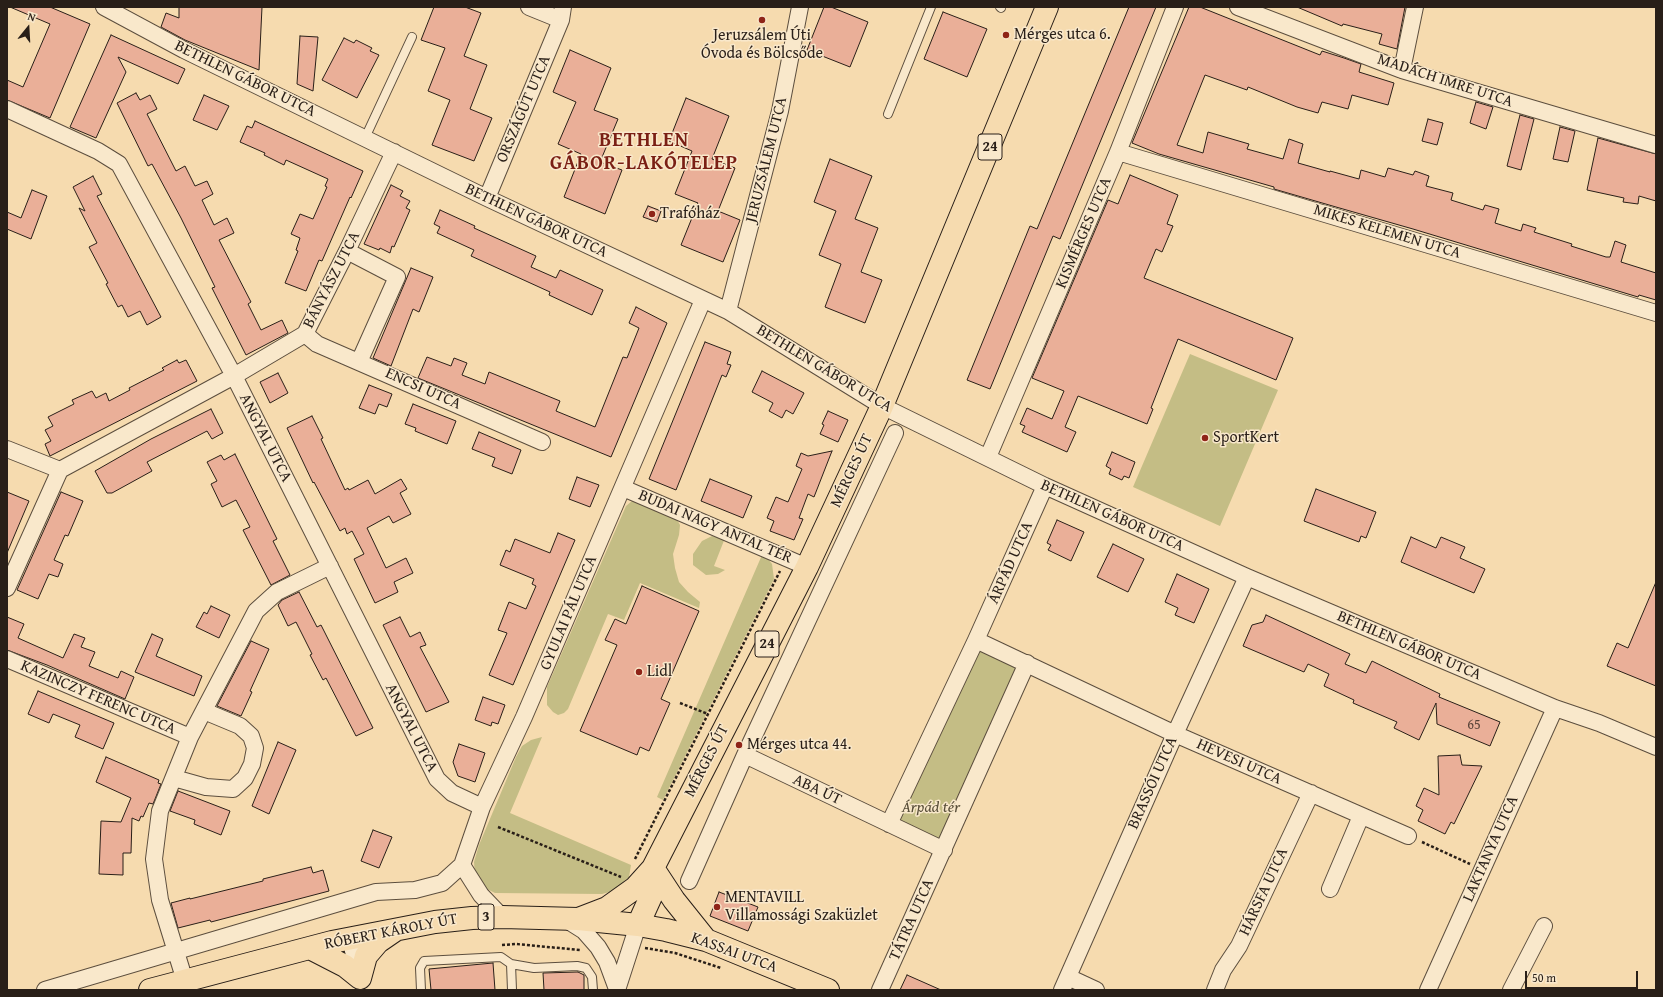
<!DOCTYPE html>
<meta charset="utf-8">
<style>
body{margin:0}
#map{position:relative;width:1663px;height:997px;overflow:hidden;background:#f6dbaf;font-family:"Gentium Book Plus",serif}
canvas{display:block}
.frame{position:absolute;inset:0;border:8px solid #291f18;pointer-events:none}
.north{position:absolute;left:8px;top:8px;width:40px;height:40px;-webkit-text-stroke:3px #f9e8cb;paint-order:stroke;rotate:18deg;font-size:11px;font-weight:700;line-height:16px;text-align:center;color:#291f18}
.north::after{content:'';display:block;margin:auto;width:14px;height:18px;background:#291f18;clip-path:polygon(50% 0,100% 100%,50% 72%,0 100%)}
.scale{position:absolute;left:1525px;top:971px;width:113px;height:18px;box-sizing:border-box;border:2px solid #291f18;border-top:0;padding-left:5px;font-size:12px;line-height:14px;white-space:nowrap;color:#291f18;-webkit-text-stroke:3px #f9e8cb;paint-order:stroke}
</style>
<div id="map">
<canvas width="1663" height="997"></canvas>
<div class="frame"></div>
<div class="north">N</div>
<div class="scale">50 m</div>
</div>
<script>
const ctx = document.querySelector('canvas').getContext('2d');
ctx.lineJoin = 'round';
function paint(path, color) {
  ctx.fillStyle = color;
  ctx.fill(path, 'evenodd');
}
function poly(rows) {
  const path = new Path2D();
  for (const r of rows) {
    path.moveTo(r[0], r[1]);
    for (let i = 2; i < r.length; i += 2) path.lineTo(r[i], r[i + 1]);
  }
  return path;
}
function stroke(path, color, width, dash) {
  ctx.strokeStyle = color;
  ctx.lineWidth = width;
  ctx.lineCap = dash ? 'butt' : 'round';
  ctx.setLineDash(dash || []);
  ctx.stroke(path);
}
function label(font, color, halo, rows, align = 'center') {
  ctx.font = font + ' "Gentium Book Plus",serif';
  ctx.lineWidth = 3;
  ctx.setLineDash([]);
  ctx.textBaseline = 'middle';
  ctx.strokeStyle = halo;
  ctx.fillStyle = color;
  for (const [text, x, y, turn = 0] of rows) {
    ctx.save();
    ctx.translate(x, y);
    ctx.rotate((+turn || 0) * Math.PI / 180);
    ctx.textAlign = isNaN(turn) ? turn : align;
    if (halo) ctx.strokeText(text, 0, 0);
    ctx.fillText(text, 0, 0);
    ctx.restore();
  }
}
const green = poly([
 [1190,354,1278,390,1220,526,1133,487],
 [632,501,675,516,680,525,679,535,673,554,675,568,679,582,688,592,700,602,699,608,640,583,624,620,608,614,568,709,564,713,558,715,553,712,547,705,547,687,626,506],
 [712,536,725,538,714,566,725,570,718,574,706,575,693,565,693,554,702,541],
 [762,555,768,559,772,564,774,579,663,800,657,797],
 [978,643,1024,664,943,846,895,821],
 [542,737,510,813,631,865,629,877,613,891,602,894,495,893,483,887,475,876,474,862,479,845,516,757,522,746,531,740]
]);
const building = poly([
 [10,7,50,7,90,24,50,118,7,100,7,80,23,87,50,24,10,7],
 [179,7,262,7,259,70,185,40,161,27,166,13,179,18,179,7],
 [434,7,465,7,481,13,464,56,487,65,470,109,492,118,474,161,432,145,450,100,428,91,445,48,421,40,434,7],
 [824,7,831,7,868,22,850,67,807,50,824,7],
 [1129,7,1156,7,1060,239,1053,236,990,389,967,380,1030,226,1037,229,1129,7],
 [1189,7,1200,7,1320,55,1322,51,1344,58,1361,64,1359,72,1394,83,1388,105,1352,95,1348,109,1322,102,1318,113,1297,107,1248,87,1247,90,1205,75,1177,145,1203,153,1208,132,1249,144,1247,149,1283,159,1289,139,1303,144,1298,163,1330,172,1330,171,1359,179,1361,170,1385,177,1388,168,1413,175,1415,171,1429,176,1426,186,1453,193,1451,200,1483,210,1485,205,1499,209,1495,223,1521,231,1523,224,1536,228,1534,232,1572,244,1571,246,1606,257,1610,257,1615,241,1626,245,1621,262,1656,273,1656,300,1639,295,1638,297,1413,229,1336,207,1274,189,1274,187,1159,154,1132,143,1189,7],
 [1297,7,1405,7,1397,49,1379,44,1382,34,1343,24,1342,26,1297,7],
 [943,12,987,29,967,77,924,59,943,12],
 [111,35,185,69,178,84,118,57,126,72,96,138,70,127,111,35],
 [300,36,318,37,313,91,297,84,300,36],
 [344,38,354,43,356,40,372,48,370,51,379,55,357,98,322,80,344,38],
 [570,50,611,68,594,110,618,119,600,162,622,170,605,214,564,197,581,154,558,144,576,102,553,92,570,50],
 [136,93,140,100,150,95,157,109,147,114,176,171,185,166,195,186,207,181,213,194,202,200,214,225,227,218,234,233,219,240,251,302,248,304,261,330,282,320,288,333,246,355,212,288,215,287,181,218,152,164,148,166,117,103,136,93],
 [204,95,229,106,217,130,193,120,204,95],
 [686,98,729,116,712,159,735,168,718,211,740,220,723,262,681,245,698,203,675,194,692,151,669,141,686,98],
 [1476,102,1493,107,1486,129,1470,123,1476,102],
 [1520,115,1534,119,1521,170,1507,166,1520,115],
 [1428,119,1443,123,1437,145,1422,141,1428,119],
 [255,121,363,171,351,198,350,197,322,261,319,260,306,291,285,283,298,251,296,250,300,238,291,234,300,214,313,219,327,187,325,186,328,179,286,160,284,165,264,155,265,153,240,142,247,126,252,128,255,121],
 [1560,127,1575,131,1568,162,1553,159,1560,127],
 [1598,138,1656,154,1656,201,1639,196,1638,204,1623,202,1624,198,1587,190,1598,138],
 [830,159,872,176,855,219,878,228,861,272,882,280,865,323,825,307,841,264,819,255,836,211,814,202,830,159],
 [1130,175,1178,195,1167,224,1173,226,1162,252,1156,249,1144,278,1293,338,1276,380,1178,339,1151,408,1153,409,1147,424,1078,396,1065,427,1076,432,1067,452,1022,432,1025,426,1020,424,1027,408,1052,419,1064,391,1032,378,1108,200,1118,204,1130,175],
 [93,176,102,194,97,196,161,317,147,325,140,311,128,317,122,305,118,307,106,284,108,283,89,247,97,243,79,208,85,211,73,187,93,176],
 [391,185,403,191,400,196,410,201,406,208,410,210,394,247,392,246,390,253,380,248,379,250,364,244,391,185],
 [32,190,47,196,31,239,7,229,7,212,21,218,32,190],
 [648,206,661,211,657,222,643,217,648,206],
 [440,210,475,226,474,228,536,256,531,267,556,278,560,270,603,290,592,315,549,295,550,292,471,256,474,250,437,233,440,227,434,224,440,210],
 [411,268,433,277,419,312,413,309,391,366,373,358,411,268],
 [636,307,667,323,611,457,418,378,427,357,451,366,454,358,467,363,462,375,485,384,489,372,560,401,556,411,595,427,623,357,627,358,639,328,629,323,636,307],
 [705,342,731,352,727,364,731,365,726,377,722,375,676,490,649,479,705,342],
 [177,360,179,363,186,360,197,381,50,456,45,444,51,441,45,430,53,426,48,417,74,404,72,400,92,391,96,398,106,393,109,401,130,390,129,388,164,370,162,368,177,360],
 [762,371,804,393,793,414,786,410,782,418,769,411,773,403,752,392,762,371],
 [278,373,288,393,270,403,260,382,278,373],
 [369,385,392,394,387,407,379,404,375,414,359,408,369,385],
 [413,404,456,421,447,444,415,431,416,428,405,424,413,404],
 [211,409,223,433,212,439,207,431,147,462,152,471,112,493,107,493,95,471,151,439,211,409],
 [828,411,848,420,838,442,820,434,824,425,822,424,828,411],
 [312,416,323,438,321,439,345,490,348,488,349,490,368,480,375,494,401,479,407,489,400,493,411,514,393,523,389,516,367,528,386,568,406,558,413,573,394,582,398,592,375,603,354,559,364,554,352,531,347,534,345,528,340,531,314,482,313,483,287,428,312,416],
 [479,432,521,450,512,474,492,466,495,458,472,449,479,432],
 [832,451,814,497,808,494,799,518,803,519,794,540,770,531,774,521,767,518,776,497,788,502,802,469,796,466,801,453,808,456,832,451],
 [1112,452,1135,462,1129,478,1124,476,1122,480,1109,474,1111,469,1106,466,1112,452],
 [235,454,277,539,273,541,290,575,271,585,243,530,250,527,236,500,222,507,211,484,217,481,207,462,221,455,224,460,235,454],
 [577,477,599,485,590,507,569,499,577,477],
 [710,479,752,496,743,518,701,501,710,479],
 [1316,489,1376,512,1366,538,1361,536,1359,542,1304,521,1316,489],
 [7,492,29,501,7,553,7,492],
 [61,492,83,501,68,536,65,535,54,560,63,564,58,577,49,574,38,599,17,590,61,492],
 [1057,520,1084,532,1071,561,1048,550,1051,545,1047,543,1057,520],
 [558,533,575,540,513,685,489,675,507,633,498,630,509,602,526,609,536,586,532,584,534,579,500,565,506,550,510,552,515,539,550,553,558,533],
 [1411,537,1436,548,1441,537,1465,547,1460,558,1485,569,1474,593,1401,562,1411,537],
 [1113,544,1144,559,1128,592,1097,577,1113,544],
 [1177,574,1209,589,1194,623,1175,615,1178,608,1165,602,1177,574],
 [1656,582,1656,686,1607,666,1617,643,1628,648,1656,582],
 [642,586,699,611,661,699,670,703,649,751,640,747,637,755,580,731,617,645,605,640,615,619,626,624,642,586],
 [299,592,317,627,321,625,373,728,356,736,326,678,323,680,310,655,312,654,296,622,288,626,278,605,282,600,299,592],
 [211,606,230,615,219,638,196,627,204,612,207,614,211,606],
 [1266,615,1350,654,1345,664,1366,673,1372,661,1440,694,1439,697,1500,722,1490,746,1437,724,1436,703,1419,740,1394,728,1397,722,1353,703,1354,700,1324,686,1329,674,1308,664,1304,672,1243,646,1252,625,1263,622,1266,615],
 [7,617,24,624,18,638,63,658,74,634,85,638,81,647,95,652,89,666,118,678,121,671,134,677,125,699,47,665,7,650,7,617],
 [400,617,410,637,420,632,426,645,420,647,449,702,426,712,383,625,400,617],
 [152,634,163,639,156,656,202,676,194,696,135,672,152,634],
 [251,641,269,649,250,691,252,692,241,716,217,706,251,641],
 [38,691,114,723,103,749,75,737,80,725,53,714,49,723,28,714,38,691],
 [483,697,505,705,498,724,492,722,491,726,475,720,483,697],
 [278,742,296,750,269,814,252,806,278,742],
 [459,744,485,753,475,782,458,776,453,762,459,744],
 [1460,755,1462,765,1482,766,1454,824,1451,822,1445,834,1418,821,1423,810,1416,806,1424,788,1439,795,1438,756,1460,755],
 [106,757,159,780,158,783,161,784,153,804,149,803,143,817,141,816,139,821,132,818,131,853,123,853,123,875,99,874,101,821,121,822,131,798,96,782,106,757],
 [178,791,230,811,221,835,194,824,195,820,170,811,178,791],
 [373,830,392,837,379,868,361,861,373,830],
 [311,867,313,873,323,870,329,891,211,922,210,920,178,928,171,903,190,898,190,899,263,881,263,879,311,867],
 [719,892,758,907,748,931,710,916,719,892],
 [493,963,495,990,431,990,429,969,493,963],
 [578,972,584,975,584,990,544,990,543,973,578,972],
 [907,975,941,990,900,990,907,975]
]);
const path = poly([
 [680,703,708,714],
 [498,827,621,877],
 [1422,842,1470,864],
 [635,859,780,571],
 [502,945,516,944,580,950],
 [645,948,675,953,721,968]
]);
const lane = poly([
 [1000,7,1001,8],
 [888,114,931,7],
 [365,138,412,37],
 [511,964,534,968,577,966,586,968,592,977,593,990],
 [421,990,420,968,424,961,501,957,511,964,512,990]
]);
const street = poly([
 [104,7,184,50,487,198,728,311,882,406,1045,486,1247,577,1555,708,1599,723,1656,747],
 [529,7,561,20],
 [1238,7,1402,70,1656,145],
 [1402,70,1415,7],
 [7,109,98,151,119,164,234,376,437,779,452,793,482,807],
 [1118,152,1656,313],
 [487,198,561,20,563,7],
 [347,251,397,277,359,362],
 [728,311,780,111,800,7],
 [305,334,317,344,542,442],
 [7,449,60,470],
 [988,457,1118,152,1175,7],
 [623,488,807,567],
 [7,588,60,470,234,376,305,334,347,251,394,152],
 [976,640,1175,734,1408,836],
 [7,659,190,737],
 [745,755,944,850],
 [174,778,206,787,233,789,245,778,252,764,255,748,251,736,240,726,204,711],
 [889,824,976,640,1045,486],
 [462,865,481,895,502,917],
 [689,881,745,755,895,433],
 [1330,889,1361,816],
 [565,919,584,931,598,947,607,962,617,989],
 [350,939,360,978],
 [1068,977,1096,990],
 [185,981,160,900,154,859,160,811,190,737,256,611,277,592,330,566],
 [45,990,376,892,415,890,442,883,462,865,482,807,524,717,703,300],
 [617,990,638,925],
 [880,990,1027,663],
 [1062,990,1175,734,1247,577],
 [1215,990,1223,970,1239,946,1311,793],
 [1428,990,1555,708],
 [1511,990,1544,926]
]);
const primary = poly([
 [653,868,674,900,706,940],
 [581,918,607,908,635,888,653,868],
 [638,925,652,894,653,868,807,567,882,406,1047,7],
 [310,948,345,966,360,978,366,956,378,942,394,931],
 [150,990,332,942,435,922,472,918,502,917,578,919,638,925,666,930,706,940,828,990]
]);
const markers = [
 [762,20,4,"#8f2418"],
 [1006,35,4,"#8f2418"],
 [652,214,4,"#8f2418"],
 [1205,438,4,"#8f2418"],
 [639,672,4,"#8f2418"],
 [739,745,4,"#8f2418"],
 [717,907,4,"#8f2418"]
];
const numberNames = [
 ["65",1474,725]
];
const shields = [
 [990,147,24],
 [767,644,24],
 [486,917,16]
];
const shieldNames = [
 ["24",990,147],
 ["24",767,644],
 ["3",486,917]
];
const poiNames = [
 ["Mérges utca 6.",1014,35],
 ["Jeruzsálem Úti",762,36,"center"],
 ["Óvoda és Bölcsőde",762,54,"center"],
 ["Trafóház",660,214],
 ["SportKert",1213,438],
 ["Lidl",647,672],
 ["Mérges utca 44.",747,745],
 ["MENTAVILL",725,898],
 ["Villamossági Szaküzlet",725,916]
];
const streetNames = [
 ["BETHLEN GÁBOR UTCA",245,79,26],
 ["MADÁCH IMRE UTCA",1445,81,18],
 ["ORSZÁGÚT UTCA",524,109,-67],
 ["JERUZSÁLEM UTCA",767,160,-76],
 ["BETHLEN GÁBOR UTCA",536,221,25],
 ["MIKES KELEMEN UTCA",1387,232,17],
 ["KISMÉRGES UTCA",1084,233,-67],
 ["BÁNYÁSZ UTCA",332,280,-63],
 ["BETHLEN GÁBOR UTCA",824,369,31],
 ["ENCSI UTCA",423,389,24],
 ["ANGYAL UTCA",265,438,63],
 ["MÉRGES ÚT",852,471,-65],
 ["BETHLEN GÁBOR UTCA",1112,516,24],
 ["BUDAI NAGY ANTAL TÉR",715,527,23],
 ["ÁRPÁD UTCA",1011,563,-66],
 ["GYULAI PÁL UTCA",569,613,-67],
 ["BETHLEN GÁBOR UTCA",1409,646,23],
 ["KAZINCZY FERENC UTCA",98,698,23],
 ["ANGYAL UTCA",411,728,63],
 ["MÉRGES ÚT",707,761,-63],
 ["HEVESI UTCA",1239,762,24],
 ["BRASSÓI UTCA",1153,783,-66],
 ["ABA ÚT",817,790,25],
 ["LAKTANYA UTCA",1491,849,-66],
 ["HÁRSFA UTCA",1264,892,-65],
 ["TÁTRA UTCA",912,920,-66],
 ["RÓBERT KÁROLY ÚT",391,932,-11],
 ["KASSAI UTCA",734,953,20]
];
const parkNames = [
 ["Árpád tér",931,808]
];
const districtNames = [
 ["BETHLEN",644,141],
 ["GÁBOR-LAKÓTELEP",644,164]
];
paint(green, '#c4bd85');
paint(building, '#eaaf98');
stroke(building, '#291f18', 1);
stroke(lane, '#5c4e3e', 10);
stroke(street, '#5c4e3e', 18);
stroke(primary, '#291f18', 24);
stroke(path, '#291f18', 2.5, [3, 2]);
stroke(lane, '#f9e8cb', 8);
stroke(street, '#f9e8cb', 16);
stroke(primary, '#f6dbaf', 22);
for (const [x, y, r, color] of markers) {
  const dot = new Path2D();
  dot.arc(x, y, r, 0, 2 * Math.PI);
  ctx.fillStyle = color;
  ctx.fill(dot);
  stroke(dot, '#f9e8cb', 1.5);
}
label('14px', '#594338', null, numberNames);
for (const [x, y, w] of shields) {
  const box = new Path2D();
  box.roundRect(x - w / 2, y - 13, w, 26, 3);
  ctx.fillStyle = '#f9e8cb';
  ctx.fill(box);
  stroke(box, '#291f18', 1);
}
label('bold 15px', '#291f18', null, shieldNames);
label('16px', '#291f18', '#f9e8cb', poiNames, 'left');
label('16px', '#291f18', '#f9e8cb', streetNames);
label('italic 16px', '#584e39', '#f9e8cb', parkNames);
ctx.letterSpacing = '1px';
label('bold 20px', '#7a1f14', '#f9e8cb', districtNames);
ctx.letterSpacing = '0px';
</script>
